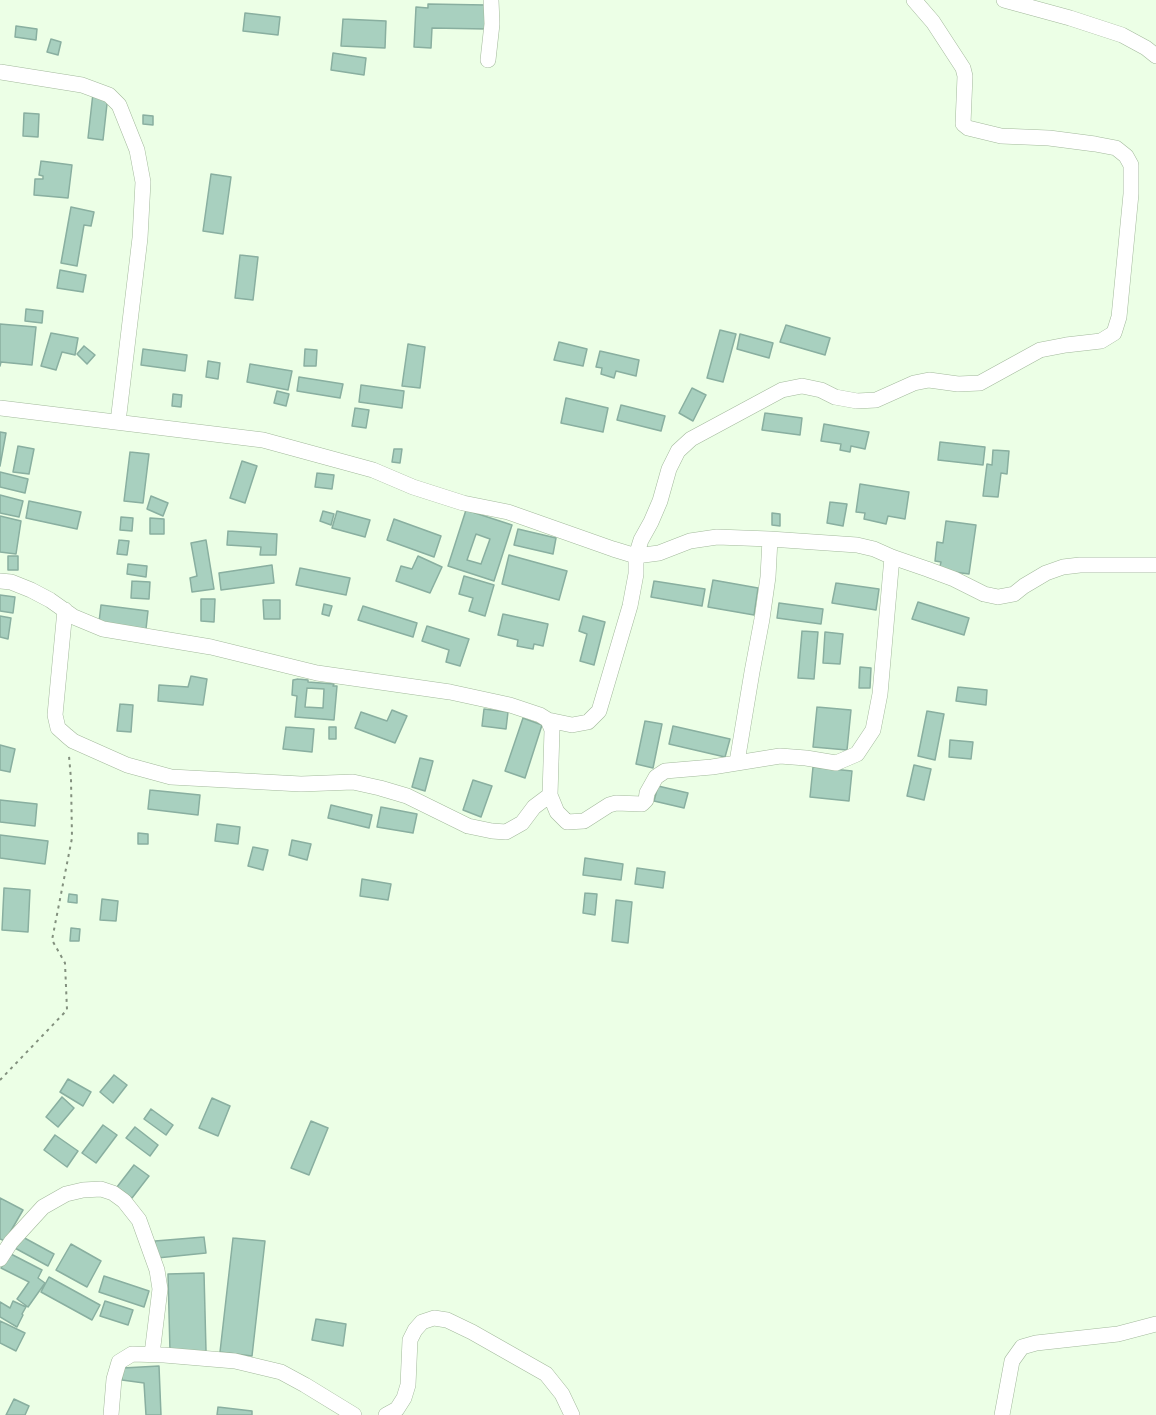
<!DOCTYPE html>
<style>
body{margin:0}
canvas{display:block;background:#ecffe6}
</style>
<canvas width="1156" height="1415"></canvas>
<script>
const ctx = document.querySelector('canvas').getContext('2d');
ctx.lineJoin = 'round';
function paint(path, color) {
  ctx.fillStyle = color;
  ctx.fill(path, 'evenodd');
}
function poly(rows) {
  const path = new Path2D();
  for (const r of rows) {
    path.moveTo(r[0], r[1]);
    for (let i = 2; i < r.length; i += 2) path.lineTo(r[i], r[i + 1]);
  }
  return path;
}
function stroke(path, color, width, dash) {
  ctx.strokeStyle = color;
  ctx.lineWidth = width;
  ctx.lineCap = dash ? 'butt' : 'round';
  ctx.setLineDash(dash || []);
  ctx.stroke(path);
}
const building = poly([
 [428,4,486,5,486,29,432,28,431,48,414,47,416,7,428,8,428,4],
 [245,13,280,17,278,35,243,31,245,13],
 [343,19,386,21,385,48,341,46,343,19],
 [16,26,37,29,36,40,15,37,16,26],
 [51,39,61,42,58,55,47,52,51,39],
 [333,53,366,58,364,75,331,70,333,53],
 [93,93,108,95,103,140,88,138,93,93],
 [24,113,39,114,38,137,23,136,24,113],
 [143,115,153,116,153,125,143,124,143,115],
 [41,161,72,165,68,198,34,195,35,179,43,179,43,176,39,175,41,161],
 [211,174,231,177,223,234,203,231,211,174],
 [71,207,94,212,91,226,84,225,77,266,61,263,71,207],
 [240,255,258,257,253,300,235,298,240,255],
 [60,270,86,275,83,292,57,288,60,270],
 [26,309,43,311,42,323,25,321,26,309],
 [0,324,36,327,32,365,1,362,0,366,0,324],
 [786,325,830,338,825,355,780,342,786,325],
 [720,330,736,334,723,382,707,378,720,330],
 [51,333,78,338,75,355,62,352,56,370,41,366,51,333],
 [740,334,773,343,769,358,737,349,740,334],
 [559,342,587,349,583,366,554,360,559,342],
 [408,344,425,347,420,388,402,386,408,344],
 [84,346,95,355,87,364,77,354,84,346],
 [143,349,187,355,185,371,141,365,143,349],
 [305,349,317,350,316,366,304,366,305,349],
 [600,351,639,360,636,376,616,371,614,378,601,374,602,368,596,367,600,351],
 [208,361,220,363,218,379,206,377,208,361],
 [250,364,292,371,288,390,247,382,250,364],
 [299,377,343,384,340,398,297,391,299,377],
 [361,385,404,391,402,408,359,402,361,385],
 [692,388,706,395,693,421,679,413,692,388],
 [277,391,289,394,286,406,274,403,277,391],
 [173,394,182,395,181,407,172,406,173,394],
 [566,398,608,408,603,432,561,423,566,398],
 [621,405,665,416,661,431,617,420,621,405],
 [355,408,369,410,366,428,352,426,355,408],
 [765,413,802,418,800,435,762,430,765,413],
 [824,424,869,432,865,449,851,446,850,452,840,450,841,444,821,441,824,424],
 [0,432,6,433,0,466,0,432],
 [940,442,985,447,983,465,938,460,940,442],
 [18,446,34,449,29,474,13,472,18,446],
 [394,449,402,449,400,463,392,462,394,449],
 [993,450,1009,451,1007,474,1001,473,998,497,983,496,987,464,992,465,993,450],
 [130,452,149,454,143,503,124,501,130,452],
 [242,461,257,466,245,503,230,498,242,461],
 [0,472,28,479,25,493,0,487,0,472],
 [317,473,334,475,332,489,315,487,317,473],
 [860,484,909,492,905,519,888,516,886,524,864,519,865,513,856,512,860,484],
 [0,495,23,501,19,517,0,513,0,495],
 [151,496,168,503,163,516,147,509,151,496],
 [29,501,81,512,77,529,26,518,29,501],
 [830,502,847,504,843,526,827,523,830,502],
 [466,510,512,525,494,581,448,566,466,510],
 [476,534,490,539,481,564,467,560,476,534],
 [323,511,334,514,331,525,320,521,323,511],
 [337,511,370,520,365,537,332,528,337,511],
 [772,513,780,514,780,526,772,525,772,513],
 [0,516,21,521,16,554,0,552,0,516],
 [121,517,133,518,132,531,120,530,121,517],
 [150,518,164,519,164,534,150,534,150,518],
 [394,519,441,536,434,557,387,540,394,519],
 [946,521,976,525,969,574,939,570,941,562,935,561,937,542,943,543,946,521],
 [518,529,556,538,553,554,514,545,518,529],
 [228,531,277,534,276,555,260,555,261,547,227,545,228,531],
 [119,540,129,541,127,555,117,554,119,540],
 [206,540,214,589,192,592,190,578,197,576,191,543,206,540],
 [509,555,567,571,559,600,502,584,509,555],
 [8,556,18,556,18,570,8,570,8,556],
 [418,556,442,567,430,593,396,581,401,566,412,569,418,556],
 [128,564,147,566,146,577,127,574,128,564],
 [272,565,274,583,221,590,219,573,272,565],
 [300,568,350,578,346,595,296,585,300,568],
 [464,576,494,585,485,616,469,611,473,598,459,594,464,576],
 [713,580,758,588,754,615,708,607,713,580],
 [132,581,150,582,149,599,131,598,132,581],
 [654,581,705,589,702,606,651,597,654,581],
 [836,583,879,589,876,610,832,603,836,583],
 [0,595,15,597,13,613,0,611,0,595],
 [201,599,215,599,214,622,201,621,201,599],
 [263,600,280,600,280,619,264,619,263,600],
 [918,602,969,618,964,635,912,619,918,602],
 [779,603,823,609,821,624,777,618,779,603],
 [324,604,332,606,329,616,322,614,324,604],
 [101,605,148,611,146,629,99,622,101,605],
 [363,606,417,623,413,637,358,620,363,606],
 [503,614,548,624,543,646,534,644,533,649,517,646,518,640,498,635,503,614],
 [0,616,11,618,8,639,0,637,0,616],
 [583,616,605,622,594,665,580,661,587,634,579,631,583,616],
 [427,626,469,639,460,666,446,662,449,650,422,641,427,626],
 [802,631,818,632,814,679,798,678,802,631],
 [825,632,843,634,840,664,823,663,825,632],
 [860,667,871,668,870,688,859,688,860,667],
 [191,676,207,679,203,705,158,701,159,685,188,687,191,676],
 [298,679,308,680,308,682,334,684,333,686,337,686,334,720,295,717,297,696,292,695,293,680,298,679],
 [307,688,324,689,323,708,305,707,307,688],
 [958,687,987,690,986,705,956,701,958,687],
 [120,704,133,705,131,732,117,731,120,704],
 [817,707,851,710,847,750,813,747,817,707],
 [484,709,508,712,506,729,482,726,484,709],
 [392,710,407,716,395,743,355,728,361,712,387,721,392,710],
 [927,711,944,714,935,760,918,756,927,711],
 [523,718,542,725,525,778,505,771,523,718],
 [645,721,662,724,653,768,636,764,645,721],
 [673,726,730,739,725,757,669,744,673,726],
 [286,727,314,729,312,752,283,749,286,727],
 [329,727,336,727,336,739,329,739,329,727],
 [950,740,973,742,971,759,949,757,950,740],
 [0,745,15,749,10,772,0,770,0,745],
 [420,758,433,761,425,791,412,787,420,758],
 [914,765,931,769,924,800,907,796,914,765],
 [813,767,852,771,849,801,810,797,813,767],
 [473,780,492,786,481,817,463,810,473,780],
 [658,786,688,793,684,808,654,801,658,786],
 [150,790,200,795,198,815,148,809,150,790],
 [0,800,37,804,35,826,0,822,0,800],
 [331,805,372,815,369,828,328,818,331,805],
 [381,807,417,814,413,833,377,827,381,807],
 [217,824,240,827,238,844,215,841,217,824],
 [138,833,148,834,148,844,138,844,138,833],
 [0,835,48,841,45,864,0,858,0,835],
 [292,840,311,844,307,860,289,855,292,840],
 [253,847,268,850,263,870,248,866,253,847],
 [585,858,623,864,621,880,583,875,585,858],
 [637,868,665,872,663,888,635,884,637,868],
 [362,879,391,884,388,900,360,896,362,879],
 [4,888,30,890,28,932,2,930,4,888],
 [585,893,597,894,595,915,583,913,585,893],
 [69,894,77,895,77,903,68,902,69,894],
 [102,899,118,901,116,921,100,920,102,899],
 [616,900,632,902,628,943,612,941,616,900],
 [71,928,80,929,79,941,70,941,71,928],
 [114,1075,127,1085,113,1103,100,1092,114,1075],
 [68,1079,91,1092,83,1106,60,1092,68,1079],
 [62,1097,74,1108,58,1127,46,1117,62,1097],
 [212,1098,230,1106,218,1136,199,1128,212,1098],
 [151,1109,173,1125,166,1135,144,1119,151,1109],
 [311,1121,328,1128,309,1175,291,1168,311,1121],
 [103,1125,117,1135,96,1163,82,1153,103,1125],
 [135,1127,158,1145,150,1156,126,1138,135,1127],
 [55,1135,78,1151,67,1167,44,1150,55,1135],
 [134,1165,149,1176,132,1198,117,1187,134,1165],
 [0,1198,23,1210,5,1241,0,1239,0,1198],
 [19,1235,54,1254,48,1266,13,1247,19,1235],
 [204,1237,206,1253,157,1258,155,1241,204,1237],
 [233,1238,265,1241,252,1356,220,1352,233,1238],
 [71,1244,101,1261,87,1287,56,1270,71,1244],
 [9,1253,42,1270,38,1278,45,1283,28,1307,17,1299,29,1282,1,1268,9,1253],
 [204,1273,206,1351,170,1352,168,1274,204,1273],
 [104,1276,149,1291,144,1307,99,1292,104,1276],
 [49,1277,100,1305,92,1320,41,1292,49,1277],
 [13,1301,26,1307,22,1314,23,1315,17,1327,0,1317,0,1302,10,1308,13,1301],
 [105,1301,133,1310,128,1325,100,1316,105,1301],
 [316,1319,346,1324,343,1346,312,1340,316,1319],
 [0,1321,25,1333,16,1351,0,1343,0,1321],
 [159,1366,161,1415,146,1415,144,1383,122,1380,123,1368,159,1366],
 [14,1399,29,1406,25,1415,6,1415,14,1399],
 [218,1407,252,1411,252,1415,217,1415,218,1407]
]);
const path = poly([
 [0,1080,67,1010,65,963,52,940,72,838,71,779,69,756]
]);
const minor = poly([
 [1004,0,1070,18,1122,35,1146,48,1156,56],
 [488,60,492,24,491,0],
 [0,72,82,85,109,95,119,105,137,150,143,182,140,238,118,422],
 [0,408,263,440,373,470,413,487,463,503,508,512,613,549,636,556,659,553,690,541,717,537,770,539,857,545,874,549,892,557,927,569,954,579,984,594,998,597,1014,594,1024,586,1046,573,1063,567,1080,565,1156,565],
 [0,581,11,582,31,590,50,600,74,617,103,629,211,647,317,673,450,692,510,705,540,715,548,720,572,725,588,722,599,711,630,606,636,574,636,556,641,540,651,522,660,501,669,469,678,451,691,439,782,390,802,386,821,390,835,397,857,401,876,400,914,383,929,380,958,384,980,383,1040,350,1066,345,1101,341,1114,333,1119,317,1131,194,1131,165,1126,156,1116,148,1095,144,1049,138,1001,136,968,128,963,124,965,76,963,68,933,22,914,0],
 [65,610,55,715,58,728,67,736,73,741,127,765,171,777,301,784,353,782,380,788,407,796,468,826,492,831,506,832,522,823,534,807,550,795],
 [548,720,552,730,550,795,557,812,567,822,584,821,609,805,616,803,642,804,646,800,647,793,656,777,665,771,712,767,780,756,806,758,836,763,857,754,873,730,880,694,892,557],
 [737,762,752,672,762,619,768,577,770,539],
 [0,1259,11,1242,43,1207,66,1194,83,1190,101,1189,113,1193,124,1201,139,1220,157,1270,160,1289,152,1354],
 [111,1415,114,1379,119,1362,132,1354,164,1355,235,1361,281,1372,305,1385,354,1415],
 [386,1415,397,1409,404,1398,408,1385,410,1340,415,1330,422,1322,434,1318,447,1320,472,1332,546,1374,562,1394,572,1415],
 [1002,1415,1012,1361,1022,1347,1036,1343,1118,1334,1156,1324]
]);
paint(building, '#a8d0bf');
stroke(building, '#89afa0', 1.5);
stroke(minor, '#a3b99c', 16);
stroke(path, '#83907e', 2, [3, 4.5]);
stroke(minor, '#fff', 15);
</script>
